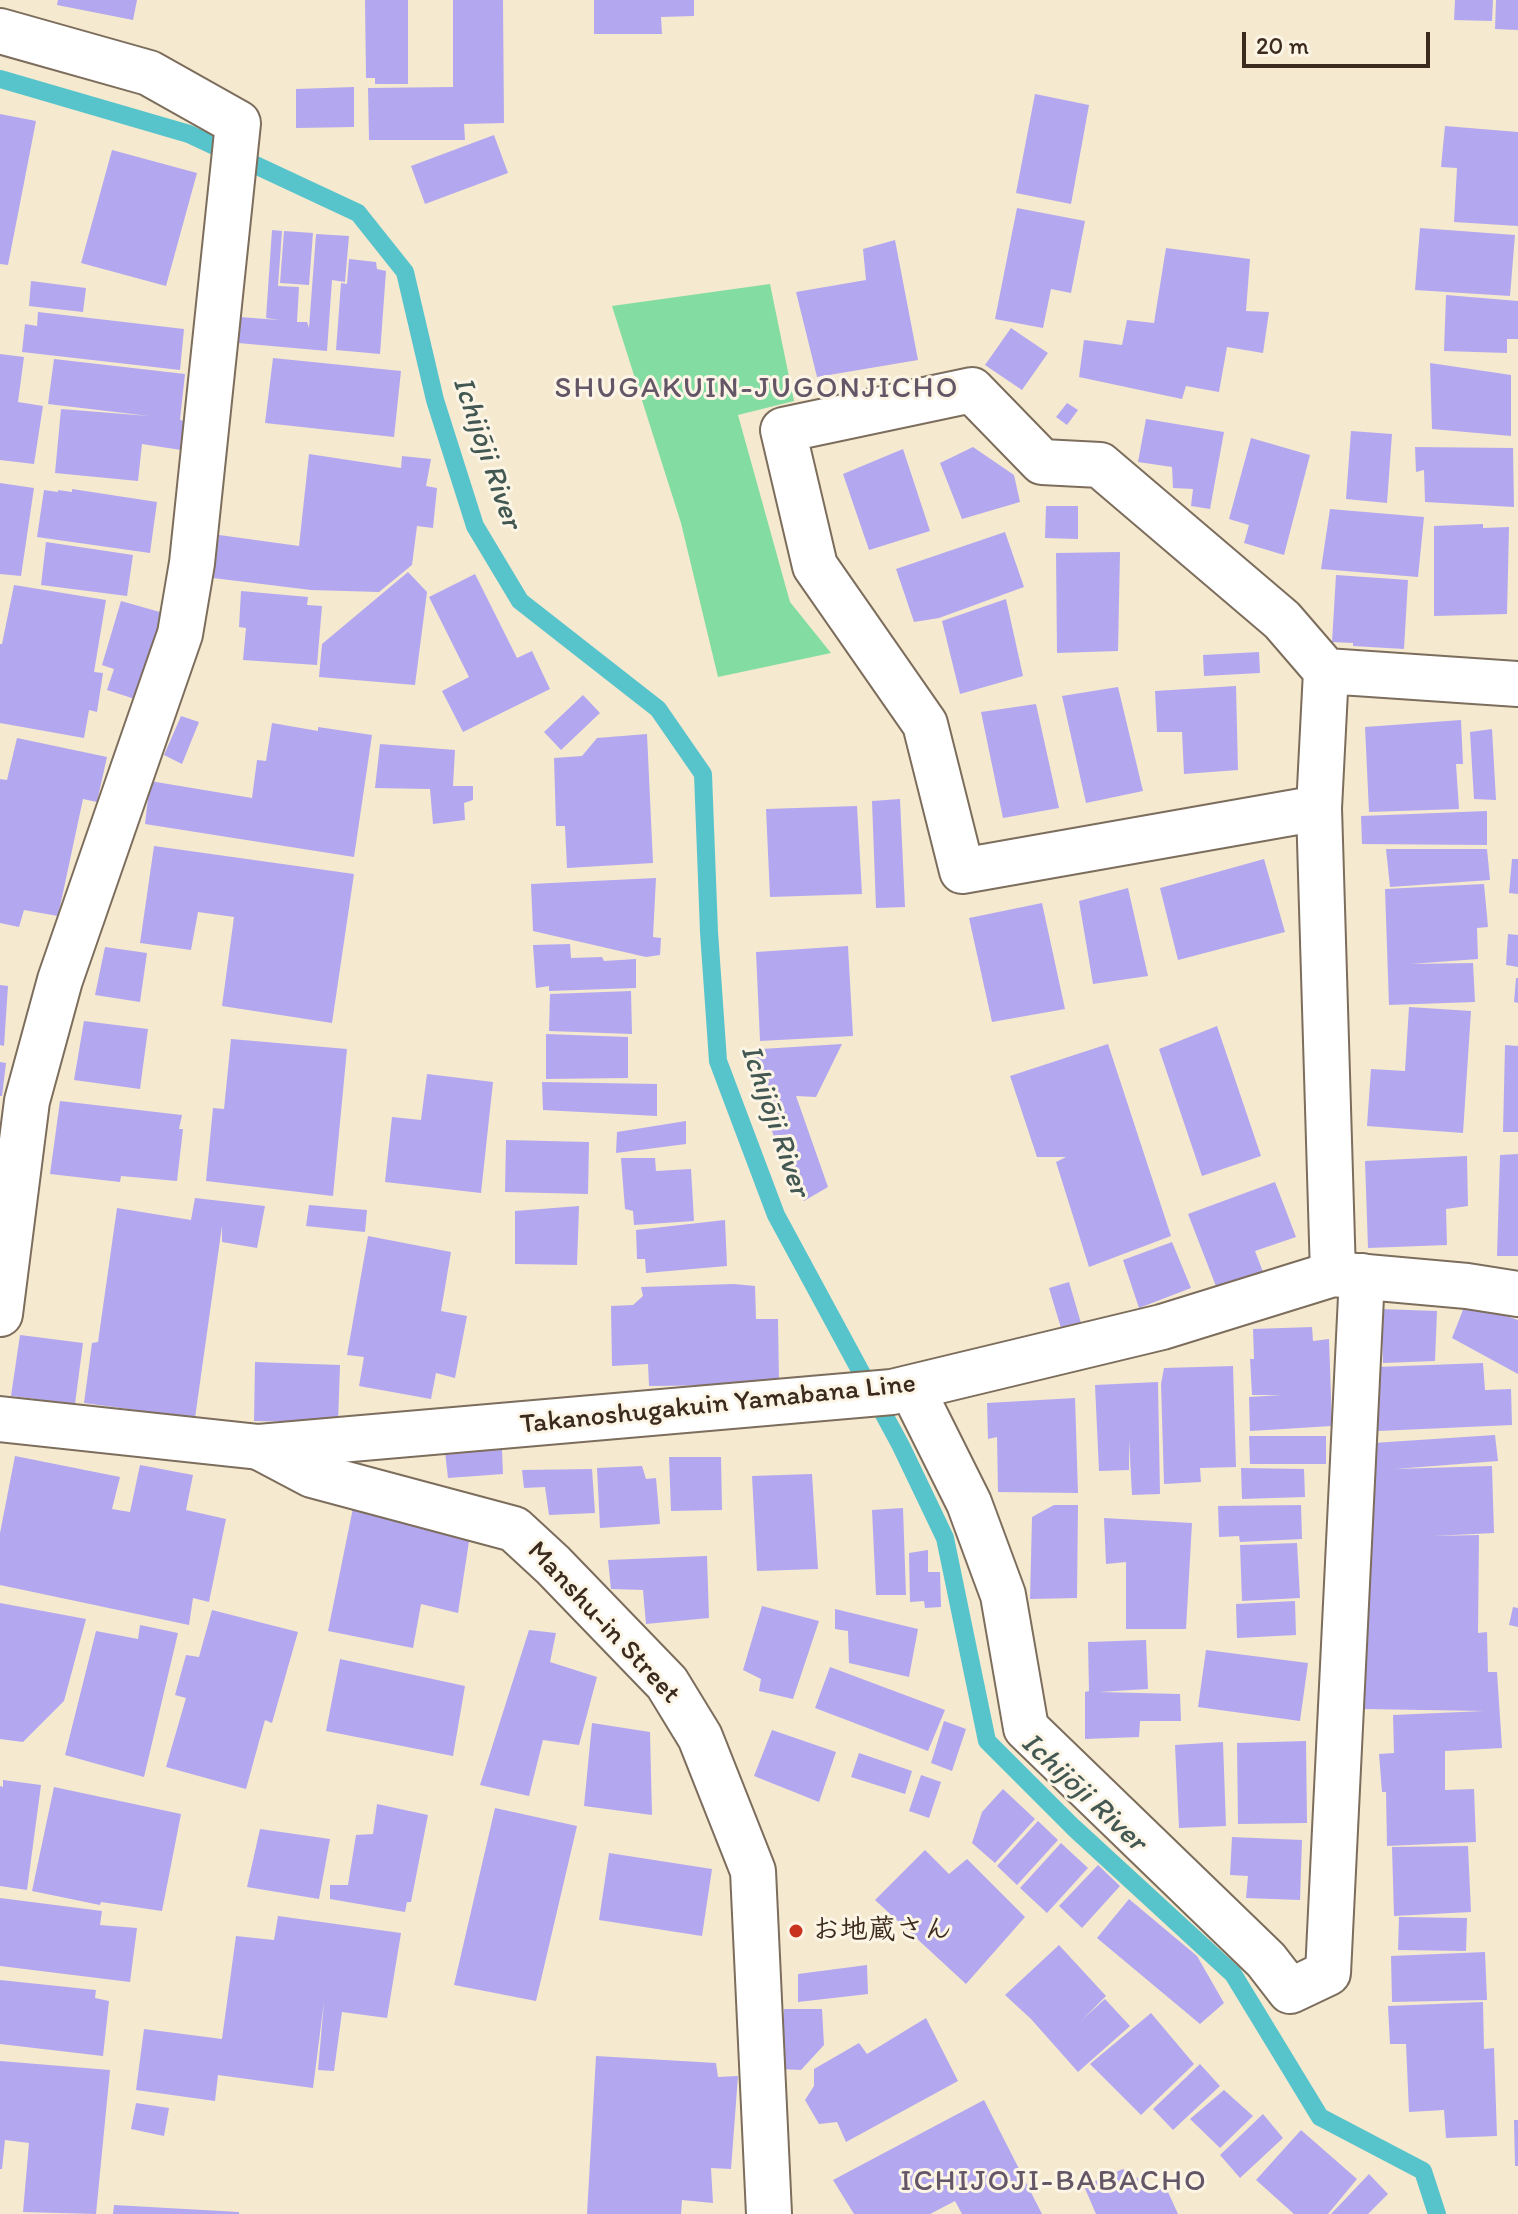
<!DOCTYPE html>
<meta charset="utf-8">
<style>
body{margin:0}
#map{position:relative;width:1518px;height:2214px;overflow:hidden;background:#f5e9d0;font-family:Itim,sans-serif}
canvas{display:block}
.scale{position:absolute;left:1242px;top:32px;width:188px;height:36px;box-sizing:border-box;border:4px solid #3b2a1e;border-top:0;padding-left:10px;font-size:24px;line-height:28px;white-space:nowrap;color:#3b2a1e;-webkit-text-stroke:6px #fcf5e5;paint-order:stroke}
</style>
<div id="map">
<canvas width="1518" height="2214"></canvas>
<div class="scale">20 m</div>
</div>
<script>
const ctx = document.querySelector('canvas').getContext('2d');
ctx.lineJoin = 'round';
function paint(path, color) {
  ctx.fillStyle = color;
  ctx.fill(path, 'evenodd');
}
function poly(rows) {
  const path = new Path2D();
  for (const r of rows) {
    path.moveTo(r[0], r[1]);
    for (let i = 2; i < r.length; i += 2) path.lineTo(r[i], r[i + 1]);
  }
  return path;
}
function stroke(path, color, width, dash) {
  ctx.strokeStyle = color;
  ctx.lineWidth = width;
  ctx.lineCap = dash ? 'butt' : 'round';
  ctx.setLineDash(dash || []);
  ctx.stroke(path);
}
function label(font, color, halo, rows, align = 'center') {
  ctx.font = font + ' Itim,"Klee One",sans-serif';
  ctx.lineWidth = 6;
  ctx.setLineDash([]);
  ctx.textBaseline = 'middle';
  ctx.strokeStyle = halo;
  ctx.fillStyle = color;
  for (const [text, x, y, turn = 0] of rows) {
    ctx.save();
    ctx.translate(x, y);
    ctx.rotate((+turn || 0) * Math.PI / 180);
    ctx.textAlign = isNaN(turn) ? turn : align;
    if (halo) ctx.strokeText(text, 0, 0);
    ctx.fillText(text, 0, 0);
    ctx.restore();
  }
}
const green = poly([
 [770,284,794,401,738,415,790,602,831,653,718,677,681,523,612,306]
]);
const stream = poly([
 [0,79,189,134,358,213,405,272,435,400,475,526,520,601,658,709,703,774,709,932,718,1061,776,1215,901,1446,945,1538,987,1741,1073,1827,1233,1974,1320,2117,1423,2171,1437,2214]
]);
const building = poly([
 [58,0,137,0,133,20,57,5],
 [365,0,408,0,408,84,375,84,375,78,366,78],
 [453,0,503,0,504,123,464,124,465,140,369,140,368,88,453,87],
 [594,0,694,0,694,16,661,17,662,34,594,34],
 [1455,0,1493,0,1492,21,1454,20],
 [1496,0,1518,0,1518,30,1495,29],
 [354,87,354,127,296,128,296,89],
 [1035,94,1089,105,1071,204,1016,193],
 [0,114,36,121,8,265,0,264],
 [1445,126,1518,132,1518,226,1454,222,1457,168,1441,167],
 [494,135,508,173,425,204,411,166],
 [112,150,197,173,166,286,81,263],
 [1017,208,1085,221,1071,293,1051,289,1043,328,995,319],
 [1420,228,1515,235,1510,296,1415,290],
 [272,230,282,231,278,286,299,287,297,322,307,322,309,328,316,234,349,236,345,282,332,280,327,351,238,343,240,317,279,320,266,318],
 [284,231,313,233,309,285,280,283],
 [895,240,918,360,817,377,796,292,866,280,863,249],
 [1166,248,1250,259,1246,311,1269,312,1263,353,1227,347,1219,392,1186,386,1182,399,1079,377,1084,340,1122,345,1127,320,1154,323],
 [349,259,376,262,377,269,386,271,380,354,336,350,341,283,347,284],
 [31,281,86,288,83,312,29,306],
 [1446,295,1518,301,1518,339,1507,339,1507,353,1444,351],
 [38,312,184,329,180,370,22,352,25,324,37,326],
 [1011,328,1048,353,1022,390,985,365],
 [0,354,24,357,18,402,43,406,34,464,0,460],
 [273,358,401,371,394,437,265,423],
 [54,359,185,374,180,420,185,421,181,450,142,444,138,481,55,473,61,409,149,416,48,404],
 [1430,363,1511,375,1511,436,1432,429],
 [1067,403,1078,410,1067,425,1056,417],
 [1146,419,1224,432,1210,509,1191,506,1193,489,1173,488,1172,467,1138,462],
 [1351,431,1392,434,1387,503,1346,499],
 [1251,438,1310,455,1284,555,1244,543,1249,525,1229,519],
 [973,447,1014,475,1020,502,962,519,940,463],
 [1415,447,1513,448,1514,507,1425,502,1424,470,1416,472],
 [903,449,930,531,869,550,843,474],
 [309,454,401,468,402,456,431,459,426,486,437,488,433,528,417,526,412,565,379,592,311,590,213,578,219,535,299,546],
 [0,483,34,488,21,576,0,574],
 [72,489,157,502,150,553,37,537,44,490,58,492,58,490,72,492],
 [1046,506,1078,506,1078,539,1045,538],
 [1330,509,1424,517,1418,577,1321,569],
 [1483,524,1483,528,1509,527,1507,614,1434,616,1434,526],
 [1005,532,1024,587,939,618,914,622,896,569],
 [46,542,133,555,127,596,41,585],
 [1120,552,1118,651,1057,653,1056,553],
 [408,572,427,592,415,685,319,677,322,644],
 [475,574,517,658,532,651,550,689,463,732,442,691,469,677,429,597],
 [1336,575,1408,580,1404,649,1353,646,1353,643,1332,642],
 [14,585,106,600,94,672,103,673,97,712,89,710,84,738,0,723,0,644,2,644],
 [241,591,308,597,307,605,322,606,317,665,243,660,246,628,239,627],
 [1006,599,1023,676,960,694,942,621],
 [121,601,167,614,138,700,107,690,114,669,102,665],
 [1259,652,1260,673,1204,676,1203,655],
 [1236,686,1238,770,1184,774,1182,732,1157,732,1155,691],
 [1118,687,1143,791,1086,803,1062,696],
 [583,695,600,713,561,750,544,732],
 [1036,704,1059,808,1003,818,981,712],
 [181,716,199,722,182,764,164,755],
 [1461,720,1463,764,1456,764,1459,809,1369,812,1365,727],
 [272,723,318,731,318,727,372,735,354,857,145,824,150,781,252,798,257,760,266,761],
 [1492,729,1496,800,1474,799,1470,732],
 [647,734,653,863,567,868,565,826,556,826,554,758,582,756,597,738],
 [17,738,107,757,97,802,83,799,58,916,24,910,19,927,0,923,0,779,7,780],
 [380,744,455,750,453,786,473,786,473,800,464,803,465,820,433,824,430,789,375,788],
 [900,799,905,907,876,908,872,801],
 [857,806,862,894,770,897,766,809],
 [1487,811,1487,845,1362,844,1361,816],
 [154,846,354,874,332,1023,222,1006,234,917,198,912,191,950,140,943],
 [1386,849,1487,849,1490,880,1390,887],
 [1264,859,1285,932,1178,960,1160,888],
 [1512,859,1518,859,1518,894,1509,893],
 [656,878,653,937,661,938,660,955,646,957,533,931,531,884],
 [1484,884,1488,927,1477,928,1478,959,1411,964,1473,963,1475,1002,1389,1005,1385,889],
 [1128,888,1148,976,1093,984,1079,901],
 [1042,903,1065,1009,992,1022,969,918],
 [1508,934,1518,935,1518,967,1506,965],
 [570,944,571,958,602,957,604,961,636,959,636,988,549,991,549,986,536,988,533,945],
 [848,946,853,1036,760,1041,756,952],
 [105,947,147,953,140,1002,95,995],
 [1516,978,1518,978,1518,1003,1514,1002],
 [0,985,8,986,4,1046,0,1045],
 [631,991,632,1034,549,1031,550,994],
 [1409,1007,1471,1011,1463,1133,1367,1126,1371,1069,1405,1071],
 [84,1021,148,1029,140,1089,74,1080],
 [1217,1026,1261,1156,1202,1176,1159,1049],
 [546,1034,628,1037,628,1078,546,1079],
 [231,1039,347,1049,333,1196,206,1181,213,1108,224,1109],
 [842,1044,816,1097,796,1096,828,1187,804,1201,779,1152,745,1050],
 [1108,1044,1171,1236,1089,1267,1056,1162,1066,1157,1037,1157,1010,1076],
 [1505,1045,1518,1046,1518,1132,1503,1132],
 [0,1062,6,1063,2,1096,0,1096],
 [427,1074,493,1082,481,1193,385,1182,392,1117,421,1120],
 [542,1082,657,1084,657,1116,543,1110],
 [60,1101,182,1115,179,1129,183,1129,177,1181,121,1176,120,1182,50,1174],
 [686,1121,686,1144,616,1153,617,1132],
 [506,1140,589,1142,588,1194,505,1192],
 [1518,1154,1518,1256,1497,1256,1500,1155],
 [1467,1156,1468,1206,1446,1209,1447,1245,1368,1248,1365,1161],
 [621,1158,655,1158,656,1171,691,1169,694,1221,634,1225,633,1211,625,1209],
 [1275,1182,1296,1237,1255,1251,1265,1277,1219,1294,1188,1214],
 [195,1198,265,1206,257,1248,222,1242,222,1226,195,1418,84,1403,92,1343,98,1342,117,1208,191,1220],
 [309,1205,367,1210,365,1232,306,1226],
 [579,1206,577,1265,515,1264,515,1211],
 [725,1220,727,1266,646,1273,645,1259,637,1259,636,1230],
 [368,1236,451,1252,441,1311,467,1316,455,1378,436,1373,431,1399,359,1386,364,1357,347,1355],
 [1172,1242,1191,1288,1139,1308,1123,1260],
 [1069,1282,1081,1323,1061,1328,1049,1288],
 [734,1284,755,1286,756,1319,778,1319,779,1381,737,1385,649,1386,648,1364,612,1366,611,1306,633,1305,643,1296,641,1287],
 [1466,1302,1518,1320,1518,1374,1452,1338],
 [1381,1309,1437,1311,1435,1361,1383,1363],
 [1312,1327,1313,1341,1329,1339,1332,1426,1250,1431,1249,1397,1282,1395,1252,1395,1250,1359,1254,1359,1253,1329],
 [20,1335,83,1343,75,1404,11,1396],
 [255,1362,340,1365,338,1423,254,1421],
 [1483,1363,1485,1390,1511,1389,1512,1425,1378,1431,1376,1367],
 [1233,1366,1236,1467,1200,1468,1201,1482,1164,1484,1161,1384,1164,1368],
 [1158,1382,1160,1494,1132,1495,1129,1439,1129,1470,1099,1471,1095,1385],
 [1075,1398,1078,1493,998,1492,997,1437,988,1439,987,1403],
 [1495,1435,1498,1461,1395,1469,1492,1466,1494,1533,1433,1536,1479,1535,1478,1633,1487,1632,1488,1672,1497,1672,1502,1748,1445,1751,1445,1790,1474,1789,1476,1842,1387,1846,1386,1792,1382,1792,1379,1754,1394,1753,1393,1715,1484,1711,1363,1709,1362,1675,1371,1471,1375,1471,1373,1443],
 [1249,1436,1326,1436,1326,1464,1250,1464],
 [502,1450,503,1474,448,1478,445,1452],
 [15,1456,120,1477,112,1509,130,1512,140,1465,193,1475,186,1510,226,1519,209,1602,193,1598,189,1625,0,1585,0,1533],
 [669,1457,721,1457,722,1510,671,1511],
 [642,1466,646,1479,656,1478,660,1524,600,1528,597,1468],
 [1241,1468,1304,1469,1305,1497,1242,1499],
 [592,1469,595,1513,549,1515,545,1487,524,1488,522,1470],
 [812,1474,818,1569,757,1571,752,1476],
 [1054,1505,1078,1505,1077,1598,1030,1599,1032,1517],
 [1301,1505,1302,1539,1240,1542,1239,1536,1219,1537,1218,1506],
 [353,1508,470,1535,458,1613,421,1604,413,1648,328,1631],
 [903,1508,906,1595,876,1595,872,1510],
 [1104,1518,1192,1523,1186,1629,1126,1629,1126,1562,1106,1564],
 [1297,1543,1300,1598,1242,1601,1240,1545],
 [928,1550,928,1572,940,1572,941,1607,925,1608,924,1601,910,1602,909,1553],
 [707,1556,709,1618,646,1624,643,1590,611,1589,608,1560],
 [1295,1601,1296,1635,1237,1638,1236,1604],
 [0,1603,86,1619,64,1701,23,1742,0,1739],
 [762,1606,819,1621,793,1699,759,1691,761,1679,743,1670],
 [1513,1607,1518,1608,1518,1627,1509,1625],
 [835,1609,918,1629,909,1677,849,1663,848,1631,835,1629],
 [212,1610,298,1632,272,1723,265,1720,246,1789,166,1767,186,1698,175,1695,186,1655,199,1657],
 [140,1625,178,1633,144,1777,65,1755,96,1631,138,1639],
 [529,1630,556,1633,550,1662,597,1677,579,1745,543,1740,529,1796,480,1785],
 [1146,1640,1148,1689,1099,1692,1180,1694,1181,1721,1140,1721,1139,1737,1085,1739,1085,1692,1089,1691,1088,1642],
 [1206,1650,1308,1663,1300,1721,1198,1707],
 [340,1659,465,1686,453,1756,326,1731],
 [830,1667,945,1710,928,1751,815,1708],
 [944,1721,966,1729,952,1771,931,1763],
 [592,1723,650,1732,652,1815,584,1806],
 [772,1730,836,1752,819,1802,754,1776],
 [1306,1741,1307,1823,1238,1824,1237,1743],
 [1223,1742,1226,1826,1179,1828,1175,1745],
 [859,1753,912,1771,905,1794,851,1777],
 [921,1775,941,1782,929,1818,909,1811],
 [3,1780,41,1785,27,1890,0,1886,0,1786,3,1787],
 [54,1787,181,1814,162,1911,101,1902,100,1905,32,1891],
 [1003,1789,1035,1819,995,1863,972,1843,982,1812],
 [377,1804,428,1815,411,1902,407,1902,405,1912,330,1899,330,1885,348,1885,356,1835,373,1834],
 [495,1808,577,1826,536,2001,454,1985],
 [1038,1821,1058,1840,1017,1885,997,1866],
 [260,1829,330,1839,319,1899,247,1887],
 [1232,1837,1302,1840,1300,1900,1246,1898,1248,1876,1230,1875],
 [1061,1843,1088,1868,1047,1913,1020,1888],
 [1468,1846,1471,1912,1394,1916,1392,1847],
 [925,1850,949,1874,967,1859,1025,1917,966,1984,875,1900],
 [609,1853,712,1869,702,1936,599,1920],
 [1098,1865,1120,1886,1082,1928,1059,1906],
 [0,1898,102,1911,100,1925,137,1928,130,1982,0,1966],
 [1129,1899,1197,1956,1224,2003,1200,2024,1097,1938],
 [278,1916,401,1933,387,2018,342,2012,334,2071,318,2070,324,2002,313,2088,218,2075,215,2101,136,2090,144,2029,222,2039,236,1936,274,1940],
 [1399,1917,1467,1918,1466,1951,1398,1950],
 [1059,1945,1106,1996,1082,2020,1105,1999,1130,2026,1078,2072,1031,2019,1005,1995],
 [1485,1952,1487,2000,1392,2002,1391,1956],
 [867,1965,868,1994,798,2002,798,1974],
 [0,1980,96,1990,95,1998,109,2001,103,2056,0,2044],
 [1483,2002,1484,2049,1494,2048,1497,2136,1446,2138,1444,2110,1409,2112,1406,2044,1390,2044,1388,2006],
 [784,2009,822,2009,824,2045,801,2070,780,2069],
 [1151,2013,1194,2064,1141,2115,1090,2064],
 [926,2018,958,2081,846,2142,837,2122,819,2124,805,2100,814,2086,814,2069,859,2043,867,2054],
 [596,2056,716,2063,718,2077,738,2076,731,2169,711,2168,713,2203,682,2200,681,2214,587,2214],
 [0,2061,110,2070,96,2214,23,2212,29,2143,5,2140,2,2169,0,2169],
 [1200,2064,1220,2086,1173,2130,1153,2109],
 [1224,2090,1253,2116,1220,2148,1190,2119],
 [984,2100,1042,2214,962,2214,955,2201,930,2214,854,2214,833,2180],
 [136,2103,169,2108,164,2136,131,2129],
 [1263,2114,1283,2138,1240,2178,1220,2155],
 [1514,2120,1518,2120,1518,2166,1515,2166],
 [1301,2130,1357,2179,1328,2214,1294,2214,1256,2180],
 [1123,2169,1142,2181,1168,2192,1178,2214,1096,2214,1084,2186],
 [1369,2174,1388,2194,1368,2214,1331,2214],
 [114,2205,239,2212,239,2214,113,2214]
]);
const street = poly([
 [0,31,149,73,238,123,192,563,180,634,60,980,27,1101,0,1314],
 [1326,671,1518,684],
 [1319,808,962,871,925,724,815,566,783,430,972,390,1042,462,1100,465,1282,620,1326,671,1319,808,1333,1274],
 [912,1389,969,1503,1003,1595,1026,1728,1266,1960,1290,1991,1328,1973,1362,1276],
 [259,1447,312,1475,514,1529,553,1565,667,1683,700,1737,753,1871,769,2214]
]);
const secondary = poly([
 [0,1419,259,1447,892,1392,1162,1327,1333,1274,1467,1286,1518,1294]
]);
const markers = [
 [796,1931,8,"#c8321e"]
];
const streetNames = [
 ["Takanoshugakuin Yamabana Line",718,1405,-6],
 ["Manshu-in Street",603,1623,47]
];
const poiNames = [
 ["お地蔵さん",812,1931]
];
const neighbourhoodNames = [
 ["SHUGAKUIN-JUGONJICHO",757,389],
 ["ICHIJOJI-BABACHO",1054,2182]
];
const waterNames = [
 ["Ichijōji River",486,453,71],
 ["Ichijōji River",774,1121,71],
 ["Ichijōji River",1083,1793,43]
];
paint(green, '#83dda3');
stroke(stream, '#57c4cc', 18);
paint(building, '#b3a8ef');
stroke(street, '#7c6d5c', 48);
stroke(secondary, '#7c6d5c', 48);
stroke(street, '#fff', 44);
stroke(secondary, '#fff', 44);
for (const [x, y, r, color] of markers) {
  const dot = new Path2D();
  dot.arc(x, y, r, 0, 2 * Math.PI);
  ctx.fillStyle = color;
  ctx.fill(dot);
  stroke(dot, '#fcf5e5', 3);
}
label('28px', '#3b2a1e', '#fcf5e5', streetNames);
label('bold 28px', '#3b2a1e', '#fcf5e5', poiNames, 'left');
ctx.letterSpacing = '2px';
label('30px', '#655667', '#fcf5e5', neighbourhoodNames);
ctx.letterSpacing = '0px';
label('italic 30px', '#435852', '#fcf5e5', waterNames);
</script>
